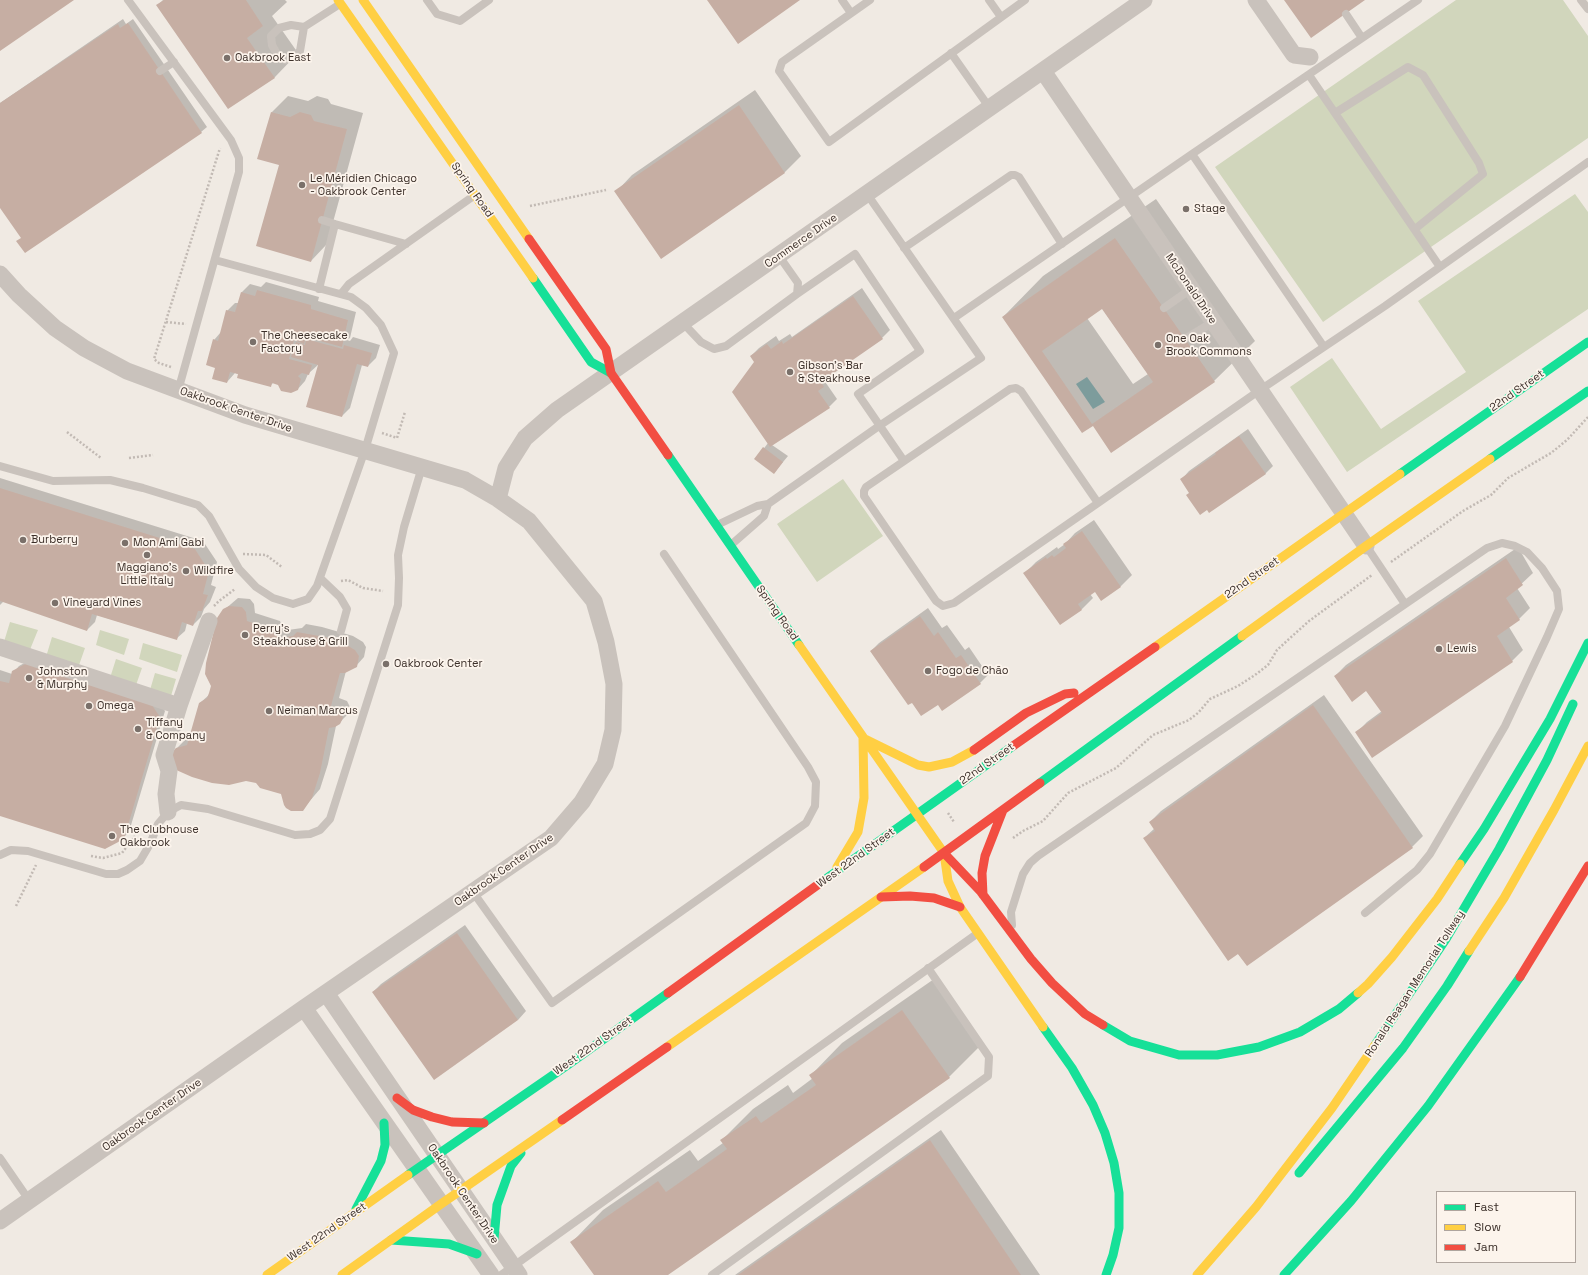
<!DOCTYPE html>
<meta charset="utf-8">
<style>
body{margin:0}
#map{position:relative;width:1588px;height:1275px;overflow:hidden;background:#f0eae3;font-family:"Space Grotesk",sans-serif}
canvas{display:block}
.legend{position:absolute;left:1436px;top:1191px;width:140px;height:72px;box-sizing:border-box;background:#fcf4ec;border:1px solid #afa59e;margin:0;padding:5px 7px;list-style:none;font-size:12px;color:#3b2f29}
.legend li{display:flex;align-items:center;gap:8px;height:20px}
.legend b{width:20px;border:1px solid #afa59e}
</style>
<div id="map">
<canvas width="1588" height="1275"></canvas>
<ul class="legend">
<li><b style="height:5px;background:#16e098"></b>Fast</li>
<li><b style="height:5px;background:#ffcf43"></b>Slow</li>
<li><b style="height:5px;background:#f24e42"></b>Jam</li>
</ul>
</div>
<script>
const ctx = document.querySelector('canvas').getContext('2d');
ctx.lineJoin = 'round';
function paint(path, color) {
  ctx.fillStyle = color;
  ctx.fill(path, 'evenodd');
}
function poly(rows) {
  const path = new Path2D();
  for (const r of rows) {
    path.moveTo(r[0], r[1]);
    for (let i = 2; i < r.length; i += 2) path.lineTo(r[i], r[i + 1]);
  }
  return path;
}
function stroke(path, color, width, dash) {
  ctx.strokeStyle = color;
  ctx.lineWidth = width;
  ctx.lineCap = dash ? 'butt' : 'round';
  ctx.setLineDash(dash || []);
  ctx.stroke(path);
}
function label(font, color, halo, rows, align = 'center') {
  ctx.font = font + ' "Space Grotesk",sans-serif';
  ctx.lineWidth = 3.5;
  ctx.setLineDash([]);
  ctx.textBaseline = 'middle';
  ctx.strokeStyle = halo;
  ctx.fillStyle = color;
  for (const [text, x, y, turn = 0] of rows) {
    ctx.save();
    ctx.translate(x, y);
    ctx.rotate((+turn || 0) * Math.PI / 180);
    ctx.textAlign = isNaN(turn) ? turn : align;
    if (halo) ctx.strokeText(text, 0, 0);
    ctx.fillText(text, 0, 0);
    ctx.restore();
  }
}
const green = poly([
 [1456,0,1563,0,1588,36,1588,138,1323,322,1215,167],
 [1575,194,1588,212,1588,309,1347,472,1290,387,1332,358,1381,429,1466,372,1418,301],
 [843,479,883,536,817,582,777,524],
 [10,622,38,630,29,652,3,645],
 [100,630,129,639,124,655,96,645],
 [52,637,85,648,78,668,46,657],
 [143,643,182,655,177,672,139,659],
 [116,659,142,668,136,685,110,678],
 [155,673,176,679,171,696,150,690]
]);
const water = poly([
 [1087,377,1105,402,1093,409,1076,384]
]);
const shadow = poly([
 [163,0,285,0,287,2,272,16,298,53,275,77,228,108,158,5],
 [123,19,126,24,133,19,207,127,201,132,25,252,22,238,0,206,0,103],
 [755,90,801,156,785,172,661,258,616,192,632,175],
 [288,96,308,101,317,96,328,99,331,104,363,113,327,244,311,261,280,164,272,112],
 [1156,199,1255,341,1214,381,1093,425,1082,432,1003,317,1043,276],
 [1102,308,1148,374,1133,384,1087,318],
 [266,282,319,297,318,301,356,312,350,338,347,340,350,341,353,337,380,345,376,358,368,366,362,365,350,408,342,416,319,364,308,374,305,381,297,390,274,382,270,386,235,373,227,382,216,367,214,340,221,332,227,311,235,303,239,303,242,292,250,284,261,287],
 [862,288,890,330,882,338,829,375,832,378,826,383,837,399,829,407,772,445,788,456,774,473,756,459,768,443,755,362,751,356,759,348,776,336,779,341,790,334,792,337],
 [1248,429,1273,466,1265,474,1181,480,1189,471],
 [0,478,203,541,217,562,211,585,216,587,210,602,204,609,201,617,193,625,187,623,185,631,176,639,97,615,95,622,87,630,4,601,0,605],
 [1094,520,1132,575,1121,586,1101,599,1095,591,1090,594,1093,598,1082,609,1060,624,1025,573,1036,562,1057,547,1058,549,1065,544,1075,533],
 [1518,547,1533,573,1517,588,1530,608,1519,619,1509,627,1523,650,1512,661,1356,733,1367,722,1382,711,1366,689,1335,676,1346,665],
 [238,598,250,599,254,604,255,613,280,621,282,626,288,630,302,628,306,624,322,627,353,636,363,642,366,647,364,657,356,666,346,671,339,698,347,701,351,709,348,714,336,726,328,764,320,789,302,810,282,793,256,782,172,753,185,740,190,739,200,703,210,694,224,610],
 [928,608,942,628,947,625,965,650,969,647,988,675,980,683,938,703,912,701,871,651,879,643],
 [37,656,155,697,165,711,129,832,123,838,0,815,0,670,12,674,19,666],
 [1324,695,1423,836,1412,847,1247,965,1144,838,1155,828,1150,822,1161,811],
 [465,925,526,1011,518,1020,373,992,381,984],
 [934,979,981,1045,949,1077,666,1275,595,1275,572,1242,603,1210,690,1150,698,1161,723,1143,722,1140,753,1109,788,1085,793,1093,813,1078,811,1075,842,1043],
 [941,1130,1040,1275,735,1275]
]);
const building = poly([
 [0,0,74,0,0,51],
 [164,0,246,0,263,26,247,38,275,78,228,109,156,5],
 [707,0,800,0,738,44],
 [1284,0,1365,0,1311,38],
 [128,23,202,133,25,253,16,241,21,238,0,208,0,103,118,24,120,28],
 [739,105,785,173,661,259,614,191],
 [271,112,290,117,300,112,311,115,314,121,347,129,311,262,256,246,279,165,257,159],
 [1115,238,1215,382,1111,453,1093,426,1082,433,1002,317],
 [1102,309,1153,382,1092,424,1042,351],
 [257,290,311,305,311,309,348,320,342,347,306,337,304,344,294,340,289,359,312,365,309,375,302,373,298,376,301,379,298,390,291,393,281,391,278,385,272,383,271,387,237,378,238,374,230,372,227,383,212,379,215,368,206,365,213,339,218,341,226,310,235,312,241,292,255,296],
 [853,296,883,339,821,382,824,387,818,391,830,408,770,447,732,392,754,362,750,356,767,344,771,349,782,341,783,344],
 [306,339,343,349,344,345,372,353,368,367,357,364,342,417,306,407,318,365,291,357,296,342,305,345],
 [1239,436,1266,474,1209,513,1207,510,1200,515,1186,495,1189,493,1180,479,1216,454,1215,453],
 [763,447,783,462,774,474,754,459],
 [0,488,195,549,209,571,203,594,208,595,202,611,198,611,193,626,182,622,177,640,92,614,87,631,0,601],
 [1082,531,1121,587,1101,601,1095,592,1078,604,1082,610,1060,625,1023,573,1046,557,1047,559,1052,555,1054,557,1066,548,1063,544],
 [1506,558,1523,585,1506,598,1520,620,1497,636,1513,662,1372,758,1355,732,1382,713,1366,691,1352,702,1334,676],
 [229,606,242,607,246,612,247,621,272,629,274,634,280,638,293,636,297,632,325,637,345,644,355,650,359,656,357,667,345,673,340,673,331,706,339,709,343,718,340,724,335,727,329,728,320,773,312,798,303,811,291,811,286,808,284,805,281,794,260,788,256,783,246,781,229,785,212,783,192,777,174,769,171,753,176,748,187,745,199,703,207,698,209,693,211,686,205,674,206,663,217,618,223,609],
 [920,616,934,636,938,632,956,658,961,655,981,684,942,711,938,705,921,716,912,703,908,705,870,651],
 [31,661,150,702,160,717,124,839,105,849,0,816,0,681,9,683,12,671],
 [1313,705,1413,848,1247,966,1238,954,1228,961,1143,838,1155,831,1149,822],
 [457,933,518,1020,434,1080,372,992],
 [902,1010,950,1078,668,1275,594,1275,570,1242,658,1181,666,1192,727,1149,720,1140,756,1116,761,1123,816,1085,809,1075],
 [930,1140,1021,1275,738,1275]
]);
const path = poly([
 [530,206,606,190],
 [166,322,186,324],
 [171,367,159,363,154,359,220,148],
 [67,432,101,458],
 [382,433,397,438,405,412],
 [129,458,153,455],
 [243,554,266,555,282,567],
 [1391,562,1463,511,1491,495,1508,478,1551,453,1567,440,1588,417],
 [341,581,348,580,363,588,383,591],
 [214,606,219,601,235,589],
 [948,813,954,822],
 [1013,838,1023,831,1043,821,1068,793,1116,768,1153,735,1189,720,1198,713,1210,699,1238,686,1255,675,1268,665,1277,650,1289,639,1309,621,1372,575],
 [91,856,103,858,122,853,135,836],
 [16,906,36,865]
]);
const lane = poly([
 [128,0,231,140,239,158,239,172,178,391],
 [427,0,437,14,460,21,489,0],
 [842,0,851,13],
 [870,0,782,62,779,71,829,142,1025,0],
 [989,0,1001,17],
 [1581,0,1588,9],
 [1346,14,1362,38],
 [304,27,300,51,292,58,285,60,278,56,272,45,271,36,279,28,291,25,304,27,340,4],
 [951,53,989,107],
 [160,71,174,62],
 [1309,75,1440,267],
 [1335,113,1408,67,1423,75,1479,163,1483,174,1415,229],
 [1192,154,1418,0],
 [322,220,335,224],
 [904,248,1011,175,1015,175,1019,177,1062,244],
 [319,289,335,224,406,244],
 [341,294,349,284,475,195],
 [797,294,855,254,920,351,858,394,904,461],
 [1164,308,1191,289],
 [954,318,1192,154,1324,347],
 [683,323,701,342,714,349,726,346,797,294,798,283,779,256],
 [1185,339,1213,322],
 [0,466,53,481,110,480,143,488,198,505,209,516,239,569,256,587,273,598,293,604,308,599,317,586,365,450,394,353,381,325,366,308,351,297,215,260],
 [1098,503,1021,391,1016,388,1010,389,866,487,864,491,864,496,936,601,943,606,954,603,1098,503,1260,390,1385,306,1588,162],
 [717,525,757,506,768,504,879,426,981,358,867,194],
 [732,544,764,516,768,504],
 [1367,547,1405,604],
 [320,578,340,597,347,609,341,631],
 [0,855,11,850,28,851,106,874,118,874,127,870,140,861,150,844,158,824,168,812,181,805,208,809,295,835,310,834,320,830,330,819,398,605,399,578,398,555,404,527,422,467],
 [473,892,552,1003,806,823,815,806,816,782,808,767,664,554],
 [1012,925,1011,912,1023,874,1030,863,1038,856,1487,548,1502,543,1515,546,1527,552,1542,568,1557,591,1559,609,1547,637,1505,726,1430,854,1417,870,1365,913],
 [0,1158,29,1200],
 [501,1275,978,933],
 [712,1275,988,1076,989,1057,928,968]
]);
const street = poly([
 [1256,0,1294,55,1310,57],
 [1043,71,1366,546],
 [0,274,19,295,55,328,84,348,127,371,245,415,465,480,498,499,529,521,594,601,606,642,614,684,613,730,605,764,582,802,551,838,304,1008,0,1221],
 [498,499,506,468,525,438,557,410,1144,0],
 [0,647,179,706],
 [168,812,166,794,169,771,164,755,179,706,209,621],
 [326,993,519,1275],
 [304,1008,491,1275]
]);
const fast = poly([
 [533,278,591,362,611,373],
 [668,455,799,645],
 [1490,459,1588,391],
 [1400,474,1588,342],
 [1040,783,1242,636],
 [1460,864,1484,829,1550,719,1588,643],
 [823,881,1013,746],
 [1103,1025,1130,1041,1179,1055,1217,1055,1259,1047,1300,1032,1339,1009,1358,993],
 [1043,1027,1072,1068,1093,1105,1105,1133,1114,1163,1119,1193,1119,1228,1113,1255,1106,1275],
 [1375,1045,1446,939,1499,849,1547,760,1573,704],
 [1299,1173,1403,1048,1447,986,1469,951],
 [408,1175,569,1064,668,993],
 [356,1209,381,1161,385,1145,384,1123],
 [494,1239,497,1205,511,1166,521,1153],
 [391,1240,449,1244,477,1254],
 [1284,1275,1351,1201,1428,1106,1520,977]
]);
const slow = poly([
 [338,0,533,278],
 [363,0,529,239],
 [1242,636,1366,546,1490,459],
 [799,645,944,853],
 [1155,647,1400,474],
 [944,853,948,881,960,907,1043,1027],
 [837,867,858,832,864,798,863,738,918,765,929,767,952,762,974,750],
 [1469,951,1504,898,1554,810,1588,746],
 [1358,993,1368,984,1392,957,1437,899,1460,864],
 [667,1047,924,867],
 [267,1275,408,1175],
 [342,1275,441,1204,562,1120],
 [1197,1275,1256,1207,1332,1108,1375,1045]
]);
const jam = poly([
 [529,239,606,349,611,373,668,455],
 [1013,746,1155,647],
 [974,750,1026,713,1065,694,1074,693],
 [944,853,981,892,1031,959,1052,983,1085,1014,1103,1025],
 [924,867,1040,783],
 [983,895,982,873,985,856,1003,810],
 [881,897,910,896,934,898,960,907],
 [1520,977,1588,866],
 [668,993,823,881],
 [397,1098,413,1110,432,1117,452,1122,484,1123],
 [562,1120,667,1047]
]);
const markers = [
 [227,58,4,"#7a706a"],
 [302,185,4,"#7a706a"],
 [1186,209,4,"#7a706a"],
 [253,342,4,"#7a706a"],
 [1158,345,4,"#7a706a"],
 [790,372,4,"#7a706a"],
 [23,540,4,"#7a706a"],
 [125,543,4,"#7a706a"],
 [147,555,4,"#7a706a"],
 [186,571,4,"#7a706a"],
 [55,603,4,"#7a706a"],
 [245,635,4,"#7a706a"],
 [1439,649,4,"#7a706a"],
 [386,664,4,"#7a706a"],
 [928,671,4,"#7a706a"],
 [29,678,4,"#7a706a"],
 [89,706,4,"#7a706a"],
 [269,711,4,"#7a706a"],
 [138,729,4,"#7a706a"],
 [112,836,4,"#7a706a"]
];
const poiNames = [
 ["Oakbrook East",235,58],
 ["Le Méridien Chicago",310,179],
 ["- Oakbrook Center",310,192],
 ["Stage",1194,209],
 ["The Cheesecake",261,336],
 ["Factory",261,349],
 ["One Oak",1166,339],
 ["Brook Commons",1166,352],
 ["Gibson's Bar",798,366],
 ["& Steakhouse",798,379],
 ["Burberry",31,540],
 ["Mon Ami Gabi",133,543],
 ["Maggiano's",147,568,"center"],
 ["Little Italy",147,581,"center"],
 ["Wildfire",194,571],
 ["Vineyard Vines",63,603],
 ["Perry's",253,629],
 ["Steakhouse & Grill",253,642],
 ["Lewis",1447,649],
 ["Oakbrook Center",394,664],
 ["Fogo de Chão",936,671],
 ["Johnston",37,672],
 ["& Murphy",37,685],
 ["Omega",97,706],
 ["Neiman Marcus",277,711],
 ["Tiffany",146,723],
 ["& Company",146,736],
 ["The Clubhouse",120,830],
 ["Oakbrook",120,843]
];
const streetNames = [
 ["Spring Road",472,190,55],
 ["Commerce Drive",801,241,-35],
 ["McDonald Drive",1191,289,56],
 ["22nd Street",1517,391,-35],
 ["Oakbrook Center Drive",236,410,19],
 ["22nd Street",1252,578,-35],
 ["Spring Road",777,613,55],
 ["22nd Street",987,764,-35],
 ["West 22nd Street",856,858,-36],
 ["Oakbrook Center Drive",504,870,-35],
 ["Ronald Reagan Memorial Tollway",1415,984,-57],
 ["West 22nd Street",593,1046,-35],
 ["Oakbrook Center Drive",152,1115,-35],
 ["Oakbrook Center Drive",463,1194,56],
 ["West 22nd Street",327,1232,-35]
];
paint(green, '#d1d6bc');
paint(water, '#9dc4c4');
paint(shadow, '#0003');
paint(building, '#c6aea3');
stroke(path, '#c2bab4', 2.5, [2, 2]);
stroke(lane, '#c9c2bc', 8);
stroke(street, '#c9c2bc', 17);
stroke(fast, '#16e098', 9);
stroke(slow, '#ffcf43', 9);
stroke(jam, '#f24e42', 9);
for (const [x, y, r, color] of markers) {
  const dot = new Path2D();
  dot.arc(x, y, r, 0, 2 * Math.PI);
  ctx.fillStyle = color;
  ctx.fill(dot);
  stroke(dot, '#fcf4ec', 1.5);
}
label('11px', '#3b2f29', '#fcf4ec', poiNames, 'left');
label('11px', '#3b2f29', '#fcf4ec', streetNames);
</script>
